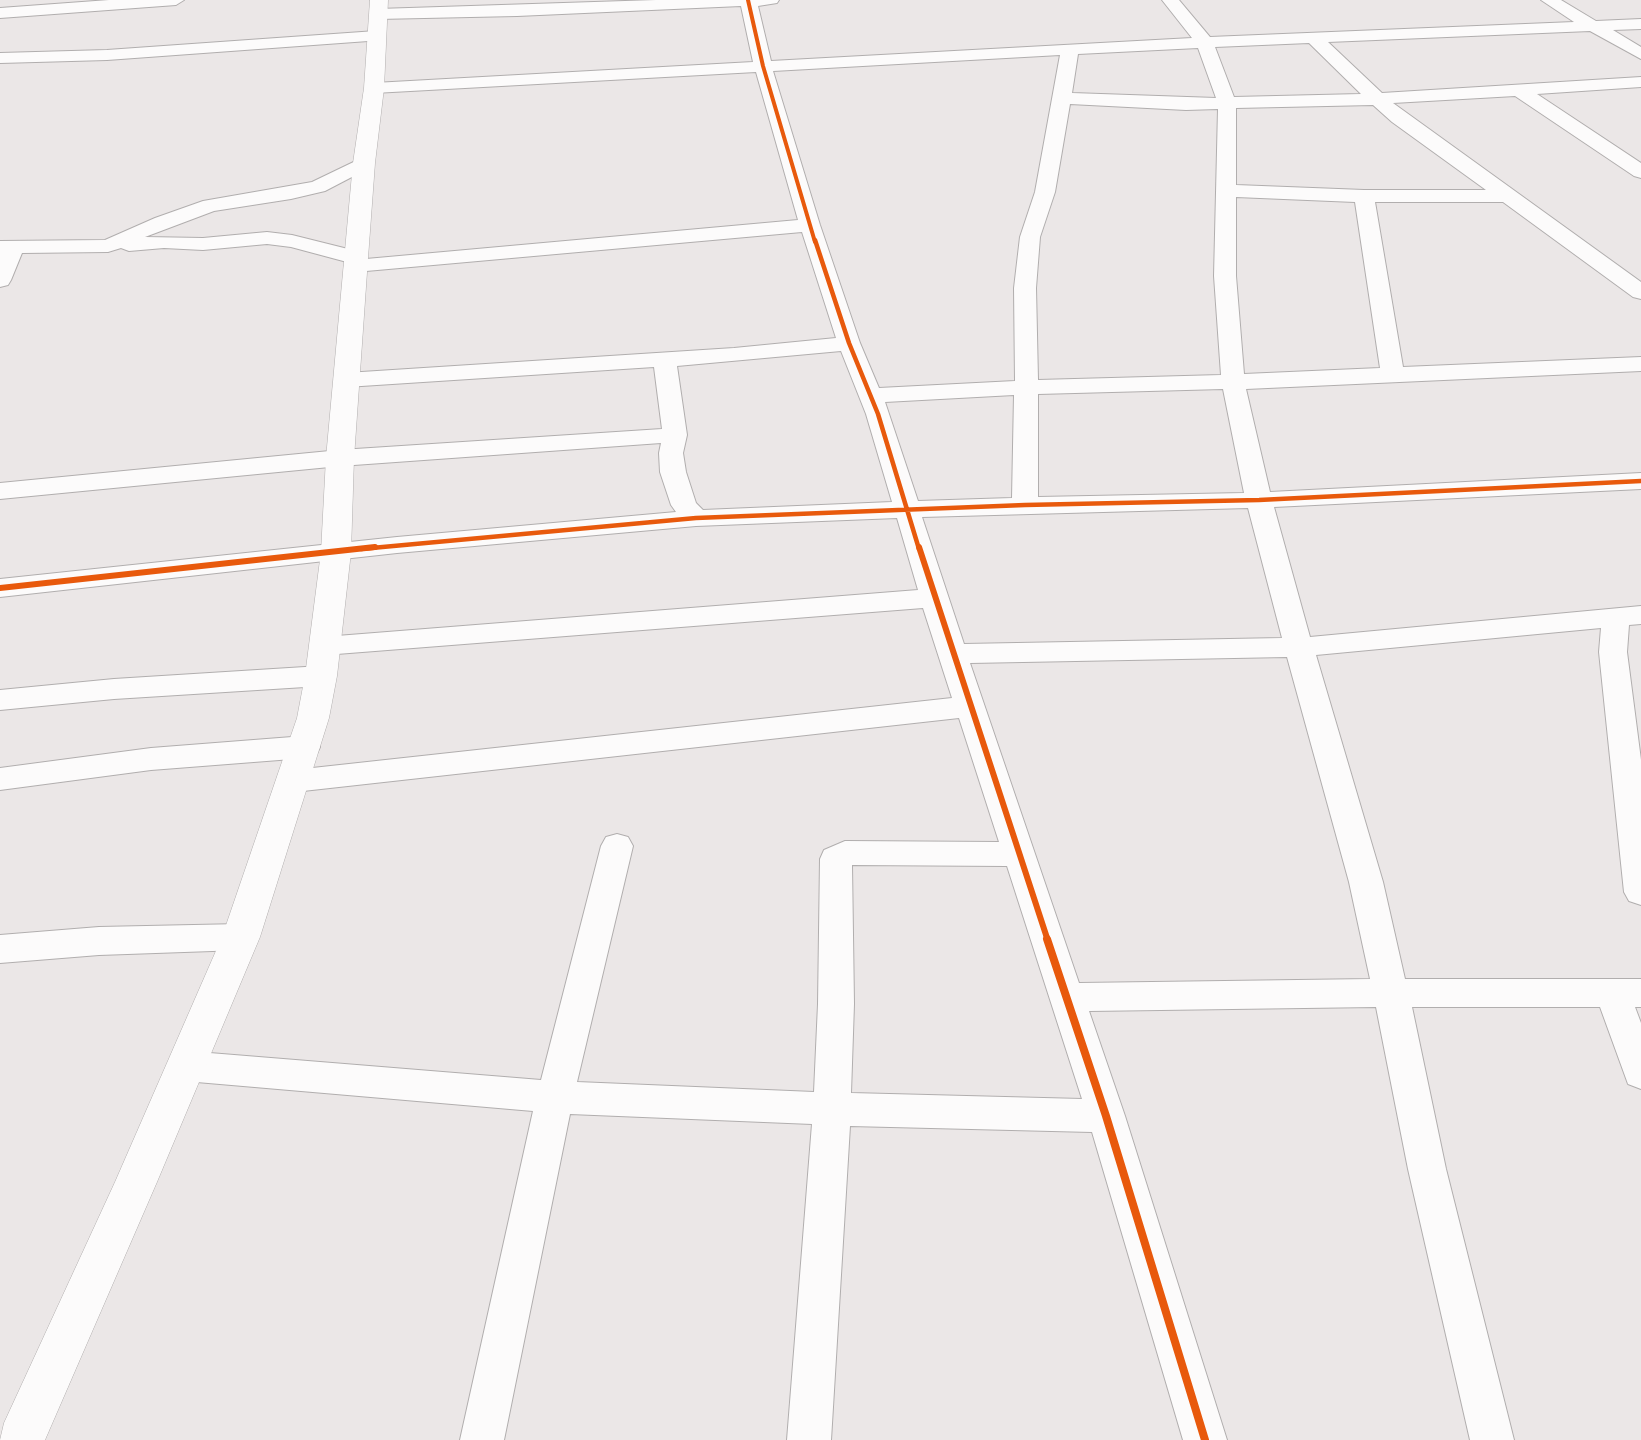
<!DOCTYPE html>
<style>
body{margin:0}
canvas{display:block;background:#ebe7e7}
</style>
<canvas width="1641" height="1440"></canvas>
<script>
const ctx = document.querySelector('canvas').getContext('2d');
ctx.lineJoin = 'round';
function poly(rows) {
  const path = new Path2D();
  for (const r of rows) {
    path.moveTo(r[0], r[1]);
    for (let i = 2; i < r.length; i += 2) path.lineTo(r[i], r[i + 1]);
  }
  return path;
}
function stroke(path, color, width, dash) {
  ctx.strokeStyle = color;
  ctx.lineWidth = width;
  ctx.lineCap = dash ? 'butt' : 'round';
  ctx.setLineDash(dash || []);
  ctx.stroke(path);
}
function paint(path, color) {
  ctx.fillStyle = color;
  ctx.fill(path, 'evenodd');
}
const minor = poly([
 [109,0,184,0,176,5,0,18,0,8,109,0],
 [656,0,779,0,777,3,758,6,771,61,1192,38,1162,0,1179,0,1210,37,1574,22,1541,0,1561,0,1596,21,1641,19,1641,29,1613,30,1641,47,1641,59,1590,31,1328,42,1382,93,1641,77,1641,87,1537,94,1641,163,1641,178,1634,176,1515,96,1393,103,1641,282,1641,299,1633,297,1503,202,1375,202,1403,367,1641,357,1641,371,1246,389,1270,492,1641,473,1641,489,1274,507,1310,637,1641,606,1641,624,1629,625,1627,652,1641,760,1641,905,1629,901,1624,892,1599,652,1601,628,1316,655,1383,882,1405,979,1641,979,1641,1007,1635,1007,1641,1023,1641,1089,1628,1084,1600,1007,1412,1007,1446,1169,1514,1440,1470,1440,1408,1169,1376,1007,1089,1011,1125,1116,1227,1440,1183,1440,1092,1132,850,1126,831,1440,787,1440,812,1124,570,1114,504,1440,460,1440,533,1111,185,1081,172,1077,167,1066,172,1055,185,1051,541,1080,601,846,606,837,617,834,628,837,633,846,577,1082,814,1092,818,1004,820,859,824,850,845,841,999,842,959,718,294,792,283,789,278,781,283,773,294,770,952,698,923,608,324,655,314,653,310,646,314,639,324,637,918,590,897,518,696,526,397,553,0,597,0,579,397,537,676,512,671,505,660,472,659,453,661,443,340,466,0,499,0,483,340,450,662,429,654,367,346,387,338,385,334,380,338,375,346,373,734,348,836,338,802,232,355,272,347,271,344,266,347,262,291,247,267,244,203,250,164,248,129,251,121,248,108,252,22,253,11,280,8,285,0,287,0,241,105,240,155,218,203,201,312,182,364,157,371,159,374,163,371,167,325,191,291,199,214,211,145,237,203,238,267,232,292,235,364,253,366,259,798,220,756,72,374,93,368,92,365,88,368,84,374,83,753,62,741,6,517,16,378,19,370,14,378,9,656,0],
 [1309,43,1361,94,1234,97,1215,47,1309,43],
 [1198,48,1216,98,1072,93,1078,54,1198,48],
 [1060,55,1035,192,1020,237,1014,288,1015,381,879,388,860,343,820,225,773,71,1060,55],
 [1070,104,1186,110,1218,109,1214,276,1221,375,1038,380,1036,288,1040,237,1055,192,1070,104],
 [1373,105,1392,122,1486,190,1364,190,1236,185,1236,108,1373,105],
 [1236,197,1355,202,1380,368,1244,374,1236,276,1236,197],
 [841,351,866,414,892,502,703,510,696,503,686,472,683,453,687,435,677,366,841,351],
 [1223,389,1244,493,1038,497,1038,394,1223,389],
 [1014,395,1012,498,918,501,885,402,1014,395],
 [1248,508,1282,638,964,644,922,517,1248,508],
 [1287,657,1349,882,1370,979,1079,983,970,663,1287,657],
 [852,865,1007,866,1082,1099,851,1093,854,1004,852,865],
 [376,31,382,32,385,36,382,40,107,60,0,63,0,53,107,50,376,31],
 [321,666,331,669,336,676,331,683,321,686,114,699,0,710,0,690,114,679,321,666],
 [305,736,316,739,320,747,316,755,305,758,151,770,0,790,0,768,151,748,305,736],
 [241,924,253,927,258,937,253,947,241,950,99,955,0,963,0,935,99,927,241,924]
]);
const tertiary = poly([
 [370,0,388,0,384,88,375,163,368,258,354,458,351,552,337,676,329,718,260,937,157,1182,45,1440,0,1440,4,1423,115,1182,222,937,297,718,305,676,321,552,326,458,353,163,364,88,370,0]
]);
const cyclewayFar3 = poly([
 [748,0,763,66,815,242]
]);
const cyclewayFar2 = poly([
 [815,240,849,343,878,414,919,549],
 [361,549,696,518,1025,505,1259,500,1641,481]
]);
const cyclewayFar1 = poly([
 [919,547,1048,941],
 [0,588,375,547]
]);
const cycleway = poly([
 [1047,939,1106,1116,1205,1440]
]);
stroke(minor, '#b1aeae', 2);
stroke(tertiary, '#b1aeae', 1);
paint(minor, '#fcfbfb');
paint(tertiary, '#fcfbfb');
stroke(cyclewayFar3, '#e8590c', 4);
stroke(cyclewayFar2, '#e8590c', 4.5);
stroke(cyclewayFar1, '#e8590c', 6);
stroke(cycleway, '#e8590c', 8);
</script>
